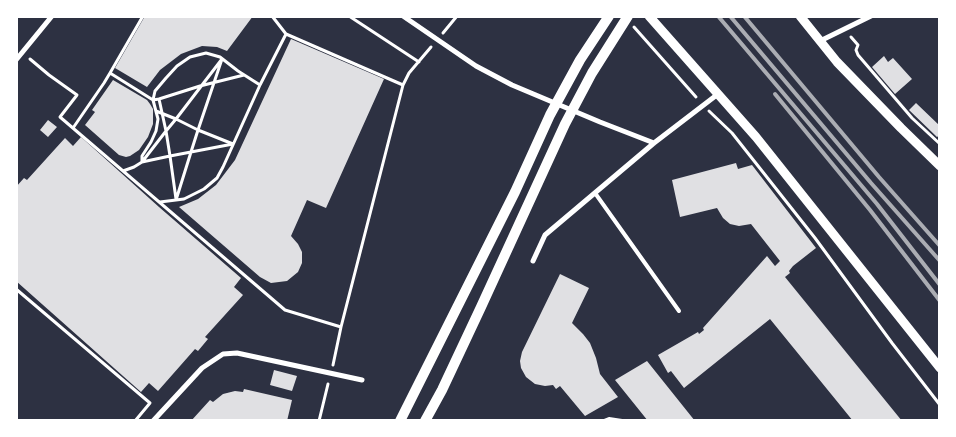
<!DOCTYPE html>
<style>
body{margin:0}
#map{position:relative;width:956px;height:437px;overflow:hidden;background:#2d3142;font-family:"Sofia Sans Condensed",sans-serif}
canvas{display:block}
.frame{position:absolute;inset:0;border:18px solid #fff;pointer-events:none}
</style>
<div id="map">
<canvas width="956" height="437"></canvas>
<div class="frame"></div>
</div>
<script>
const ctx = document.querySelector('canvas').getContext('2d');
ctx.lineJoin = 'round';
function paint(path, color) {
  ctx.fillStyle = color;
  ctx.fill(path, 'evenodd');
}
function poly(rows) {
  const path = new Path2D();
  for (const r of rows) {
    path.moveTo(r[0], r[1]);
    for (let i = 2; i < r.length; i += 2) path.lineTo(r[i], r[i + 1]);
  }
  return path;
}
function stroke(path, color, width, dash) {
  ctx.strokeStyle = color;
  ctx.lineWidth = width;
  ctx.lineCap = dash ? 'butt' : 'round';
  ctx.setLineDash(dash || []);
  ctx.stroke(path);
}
const building = poly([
 [145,16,253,16,227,51,217,47,202,46,181,54,160,70,147,87,115,68],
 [291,39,384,79,326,208,307,200,291,236,298,244,302,252,302,263,298,272,287,281,271,283,260,277,179,207,198,199,216,185,235,160],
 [884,56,888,62,893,58,912,79,895,94,872,67],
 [113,80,147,100,150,104,153,109,153,124,148,137,139,150,130,156,126,157,119,155,85,125,95,112,92,110],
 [916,103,940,126,940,135,937,137,909,110],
 [48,120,57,127,48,137,40,130],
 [81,137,159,207,241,278,234,287,243,295,205,337,208,339,198,351,195,349,158,391,149,383,141,392,16,281,16,187,24,178,27,180,65,138,73,146],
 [736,163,738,169,752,165,816,248,793,266,789,271,790,273,785,277,902,421,853,421,770,319,684,388,671,371,668,373,658,355,698,332,699,334,704,330,703,328,767,256,775,266,780,261,751,224,739,226,730,224,723,218,717,208,680,217,672,180],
 [560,274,589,288,572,323,583,334,590,343,596,358,600,374,618,397,585,416,560,386,556,389,553,385,545,386,535,384,526,377,521,368,520,361,522,352],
 [647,361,695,421,648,421,615,380],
 [274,370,297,376,292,391,270,385],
 [244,389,292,400,287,421,238,421,237,419,233,421,191,421,210,400,213,402,223,394,235,391,243,392]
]);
const path = poly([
 [272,16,286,34],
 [349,16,419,62],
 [634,27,696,97],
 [443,33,457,16],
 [851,37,858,45,856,50,858,55,912,118,940,144],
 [30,59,49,75,77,95,60,117,123,171,285,310,341,327],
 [159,99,153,100,155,91,166,78,177,66,190,57,206,53,220,57,238,71,260,85],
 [156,111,176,119,198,130,191,152,170,156,166,131,176,119,222,59,198,130,233,144,191,152,176,200],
 [709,111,732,133,815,238,892,343,940,405],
 [73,128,104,83,110,73],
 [123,171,134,167,142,162,142,156,151,142,156,131,158,119,153,100,110,73,143,16],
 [176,199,170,156,142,162,166,131,159,99,200,86,244,75],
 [160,202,184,199,204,189,217,178,223,167,260,85,286,34,403,85],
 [16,289,150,403,135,421],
 [333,365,341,327,403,85,409,73,431,47],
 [319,421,328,384]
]);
const service = poly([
 [595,193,679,311],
 [604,421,609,419,622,421]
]);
const minor = poly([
 [403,16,476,66,512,85,600,122,654,143],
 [820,41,871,16],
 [16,60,52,16],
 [533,261,545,235,654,143,718,94],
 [153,421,202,368,223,354,237,353,362,380]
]);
const tertiary = poly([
 [649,16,756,137,940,368],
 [800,16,837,62,901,128,940,166]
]);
const secondary = poly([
 [400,421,515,192,550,115,580,60,609,16],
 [425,421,442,390,481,307,565,124,592,73,628,16]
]);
const rail = poly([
 [718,16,877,204,940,285],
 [730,16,871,183,940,261],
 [744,16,879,177,940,246],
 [775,94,870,210,940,301]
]);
paint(building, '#e0e0e3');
stroke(path, '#fff', 3);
stroke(service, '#fff', 4);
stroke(minor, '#fff', 5);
stroke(tertiary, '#fff', 9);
stroke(secondary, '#fff', 10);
stroke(rail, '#abadb3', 4);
</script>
